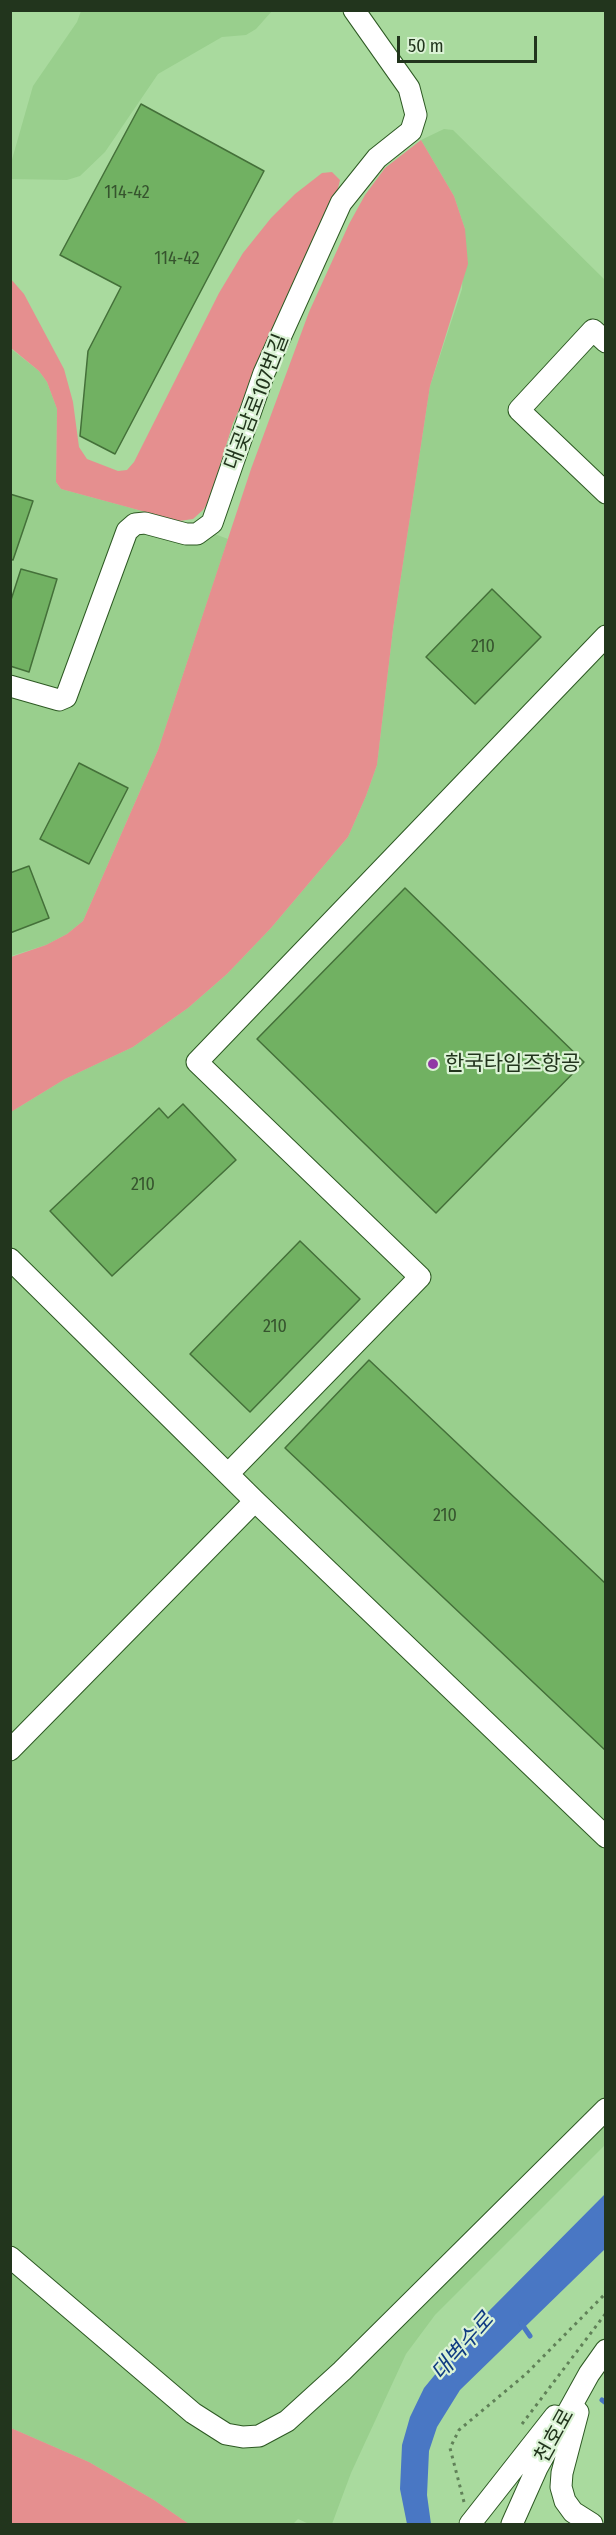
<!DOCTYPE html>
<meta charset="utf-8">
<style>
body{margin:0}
#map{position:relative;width:616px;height:2535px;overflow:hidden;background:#a9da9e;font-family:"Fira Sans Condensed",sans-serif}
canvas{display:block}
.frame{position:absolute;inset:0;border:12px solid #22351d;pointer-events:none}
.scale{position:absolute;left:397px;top:36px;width:140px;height:27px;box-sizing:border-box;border:3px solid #22351d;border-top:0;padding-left:8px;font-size:18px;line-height:21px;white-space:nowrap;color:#22351d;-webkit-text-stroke:4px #dbf3d5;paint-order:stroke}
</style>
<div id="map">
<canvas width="616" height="2535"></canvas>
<div class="frame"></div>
<div class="scale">50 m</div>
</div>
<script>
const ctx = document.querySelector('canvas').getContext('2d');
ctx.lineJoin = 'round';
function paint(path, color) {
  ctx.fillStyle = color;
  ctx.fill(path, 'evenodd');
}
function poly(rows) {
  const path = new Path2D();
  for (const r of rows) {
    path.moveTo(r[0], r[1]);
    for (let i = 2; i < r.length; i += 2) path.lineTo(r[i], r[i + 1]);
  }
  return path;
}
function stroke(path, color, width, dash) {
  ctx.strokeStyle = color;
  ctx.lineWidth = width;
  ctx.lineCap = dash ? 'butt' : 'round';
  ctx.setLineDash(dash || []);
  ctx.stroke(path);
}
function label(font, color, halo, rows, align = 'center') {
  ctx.font = font + ' "Fira Sans Condensed","Noto Sans KR",sans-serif';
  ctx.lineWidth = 4.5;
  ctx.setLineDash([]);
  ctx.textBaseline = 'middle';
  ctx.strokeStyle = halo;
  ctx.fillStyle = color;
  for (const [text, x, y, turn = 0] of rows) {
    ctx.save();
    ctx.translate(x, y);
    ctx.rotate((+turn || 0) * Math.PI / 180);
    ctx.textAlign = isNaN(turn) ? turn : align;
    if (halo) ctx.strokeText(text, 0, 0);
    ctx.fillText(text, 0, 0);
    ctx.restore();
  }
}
const built = poly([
 [81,11,81,10,272,11,256,29,246,35,222,37,158,74,105,152,80,176,67,180,11,179,11,163,33,86,77,22],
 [444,129,453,130,605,280,605,2145,435,2315,406,2354,351,2473,332,2524,309,2524,298,2519,293,2524,189,2524,154,2500,89,2462,11,2428,11,1112,65,1079,133,1047,188,1008,227,974,271,928,348,837,366,796,377,765,393,629,430,386,462,289,465,229,454,196,421,140],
 [10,348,39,371,47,382,57,409,56,482,61,489,179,521,228,539,158,750,83,921,67,934,46,945,11,956]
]);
const green = poly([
 [421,140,454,196,465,229,468,264,430,386,393,629,377,765,366,796,348,837,271,928,227,974,188,1008,133,1047,65,1079,11,1112,11,957,46,945,67,934,83,921,158,750,251,469,309,312,349,224,365,195,385,168],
 [332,172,340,180,337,193,233,423,209,501,203,510,193,519,179,521,61,489,56,482,57,409,47,382,39,371,11,348,10,278,24,294,64,369,73,402,79,447,87,459,118,471,127,470,134,462,219,293,243,253,271,218,295,194,322,173],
 [11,2428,89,2462,154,2500,189,2524,11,2524]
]);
const water = poly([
 [605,2194,605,2249,460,2390,437,2427,429,2451,427,2495,431,2524,407,2524,400,2489,402,2445,410,2417,424,2388,479,2321]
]);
const stream = poly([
 [521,2323,530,2336],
 [602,2400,606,2403]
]);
const building = poly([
 [141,104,264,171,115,454,80,436,88,351,121,287,60,255,141,104],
 [10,494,33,501,13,560,10,559,10,494],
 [21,569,57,579,29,672,10,666,10,603,21,569],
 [492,589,541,637,475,704,426,657,492,589],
 [79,763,128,788,89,864,40,839,79,763],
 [29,866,49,918,10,933,10,873,29,866],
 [405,888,584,1062,436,1213,257,1039,405,888],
 [183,1104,236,1160,112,1276,50,1211,159,1108,168,1118,183,1104],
 [300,1241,360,1299,250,1412,190,1354,300,1241],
 [369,1360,606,1584,606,1751,285,1448,369,1360]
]);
const path = poly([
 [522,2424,606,2313],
 [464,2502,450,2448,459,2430,526,2374,606,2293]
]);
const minor = poly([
 [606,342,593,330,519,410,606,493],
 [10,686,59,700,66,697,127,531,135,524,145,523,186,534,197,534,212,523,264,373,341,203,377,158,411,131,416,115,409,88,354,10],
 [10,1259,255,1501,606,1837],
 [228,1474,420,1277,197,1062,606,636],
 [10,1750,255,1501],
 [10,2257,193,2413,226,2434,243,2437,259,2436,287,2421,342,2371,606,2109],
 [578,2412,562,2473,561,2487,565,2501,573,2512,592,2524],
 [470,2524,555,2416],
 [512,2524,537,2468,589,2374,606,2350]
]);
const markers = [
 [433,1064,6,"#9139a5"]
];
const numberNames = [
 ["114-42",127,193],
 ["114-42",177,259],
 ["210",483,647],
 ["210",143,1185],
 ["210",275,1327],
 ["210",445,1516]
];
const streetNames = [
 ["대곶남로107번길",257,402,-69],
 ["천호로",555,2436,-61]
];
const poiNames = [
 ["한국타임즈항공",445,1064]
];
const waterNames = [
 ["대벽수로",463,2347,-49]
];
paint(built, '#99cf8d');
paint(green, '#e58f8f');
paint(water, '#4977c4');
stroke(stream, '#4977c4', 5);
paint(building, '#71b162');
stroke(building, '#447039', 1.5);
stroke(minor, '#2d5923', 23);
stroke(path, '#608158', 3, [3, 4.5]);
stroke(minor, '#fff', 21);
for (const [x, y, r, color] of markers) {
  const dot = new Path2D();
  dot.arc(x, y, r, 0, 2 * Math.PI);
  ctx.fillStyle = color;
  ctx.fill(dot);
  stroke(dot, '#dbf3d5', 2);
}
label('18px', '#36542e', null, numberNames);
label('21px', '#22351d', '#dbf3d5', streetNames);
label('21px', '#22351d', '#dbf3d5', poiNames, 'left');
label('italic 22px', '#103c82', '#dbf3d5', waterNames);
</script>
